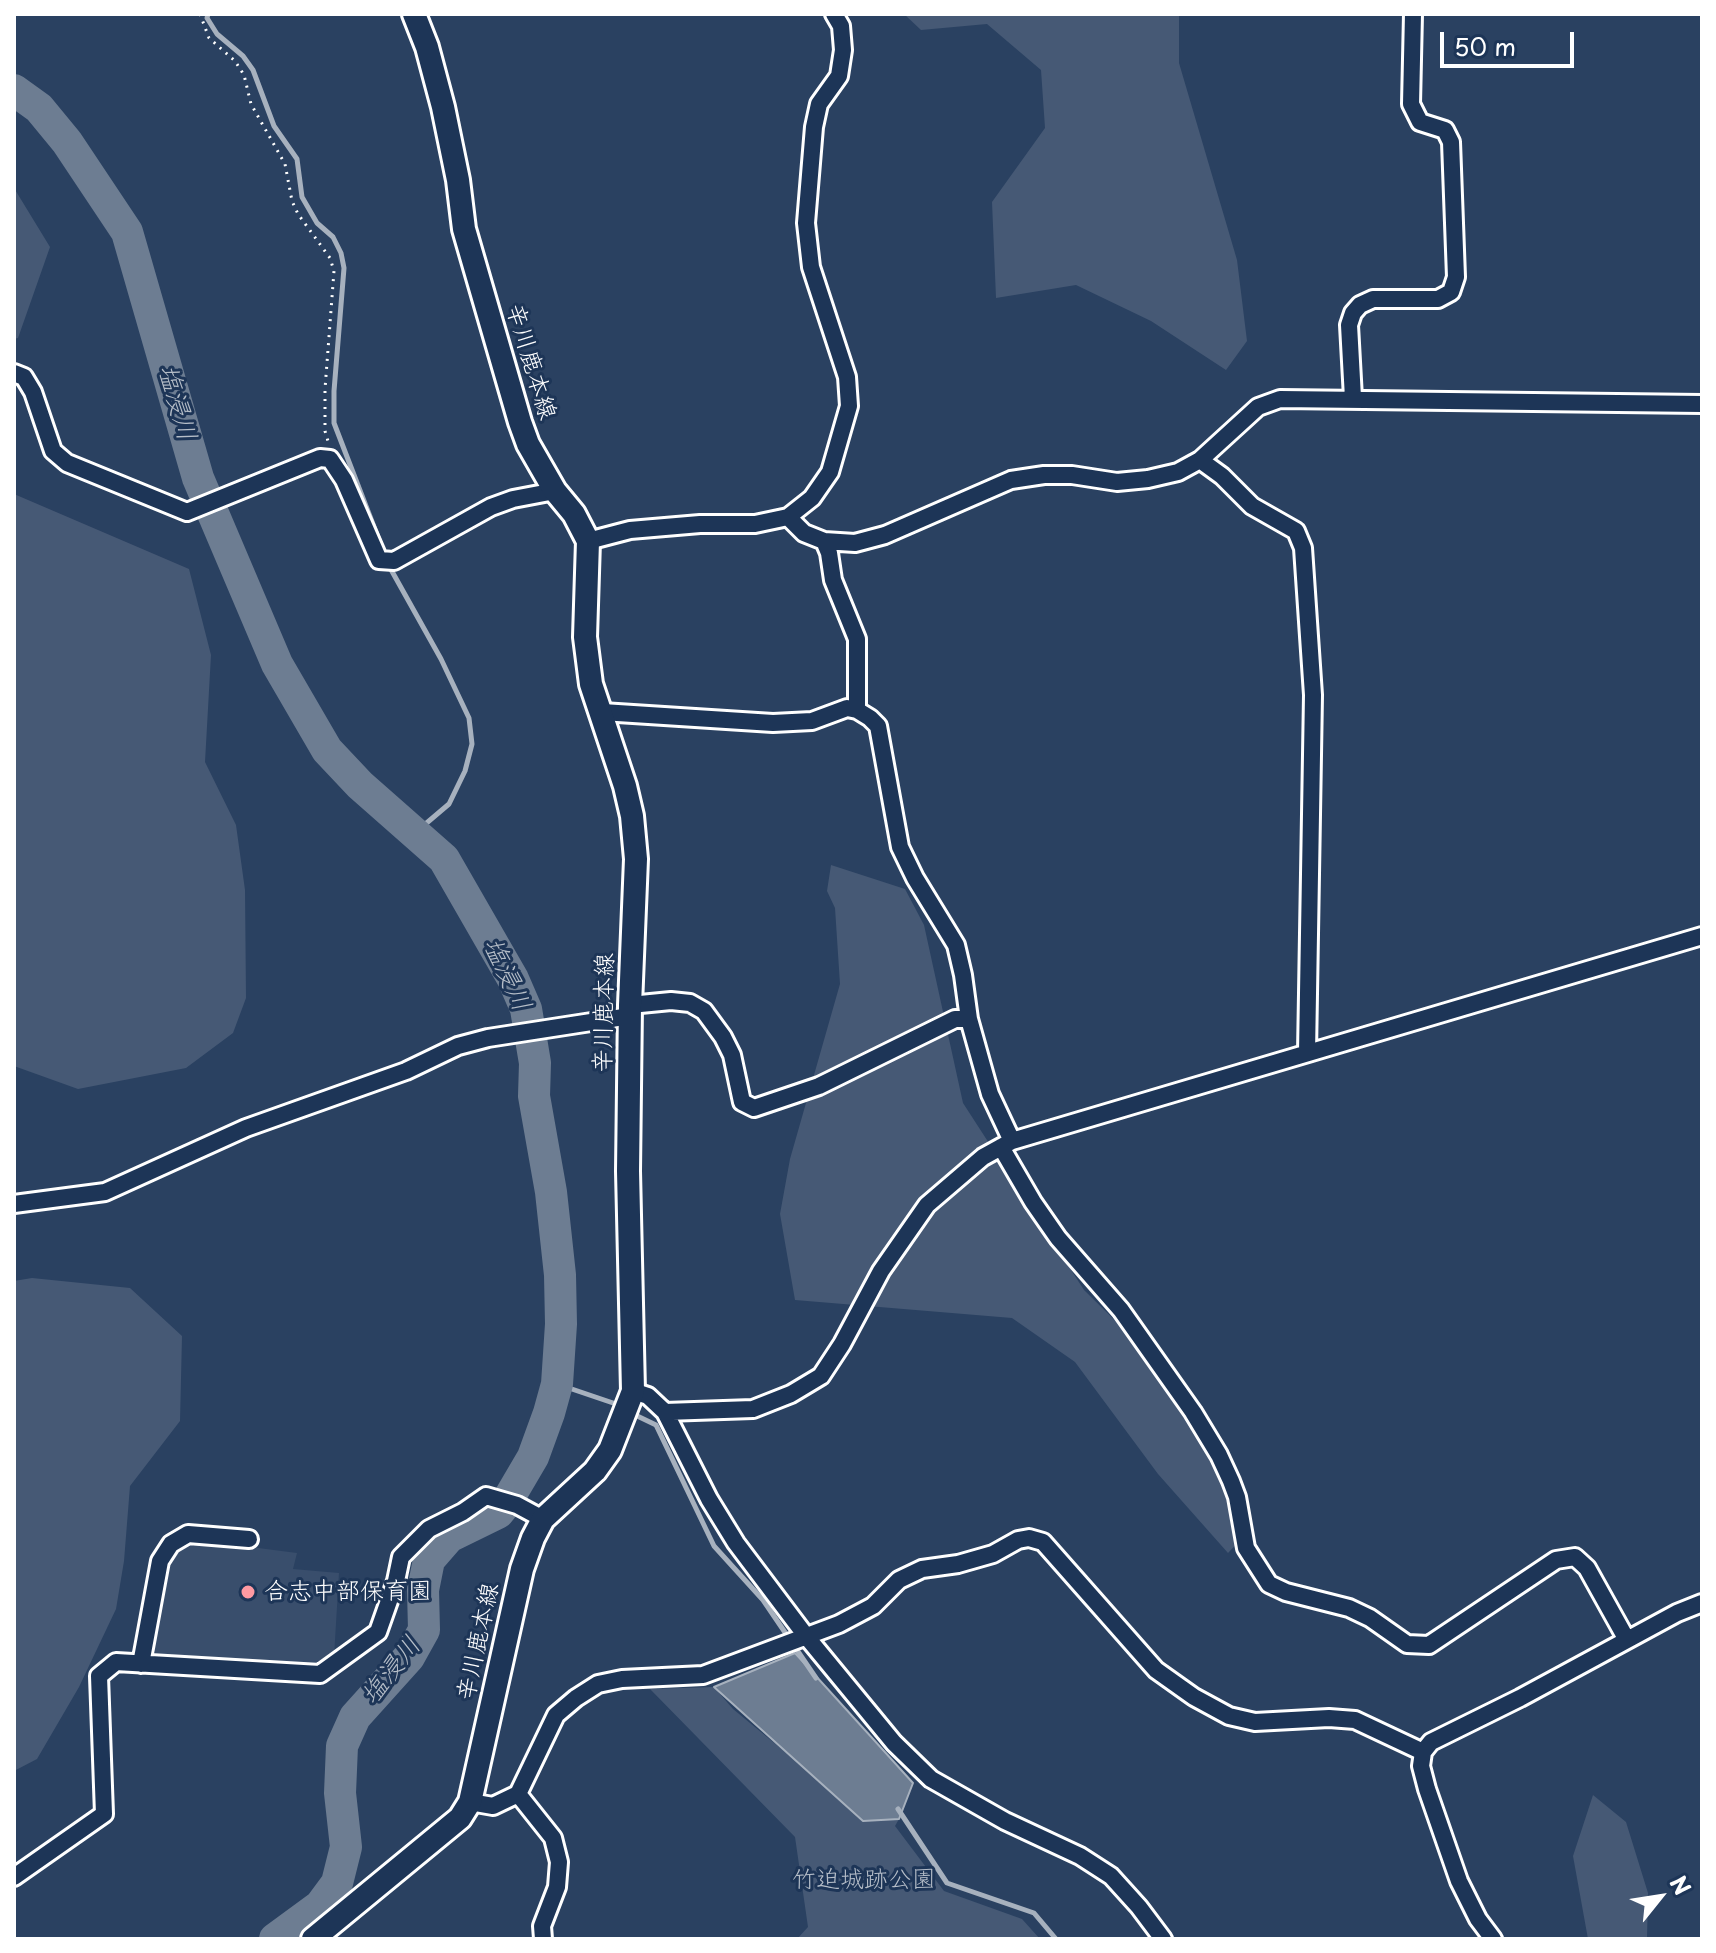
<!DOCTYPE html>
<meta charset="utf-8">
<style>
body{margin:0}
#map{position:relative;width:1716px;height:1953px;overflow:hidden;background:#2a4161;font-family:"Playpen Sans",sans-serif}
canvas{display:block}
.frame{position:absolute;inset:0;border:16px solid #fff;pointer-events:none}
.north{position:absolute;left:1620px;top:1857px;width:80px;height:80px;-webkit-text-stroke:6px #1d3557;paint-order:stroke;rotate:60deg;font-size:22px;font-weight:700;line-height:32px;text-align:center;color:#fff}
.north::after{content:'';display:block;margin:auto;width:28px;height:36px;background:#fff;clip-path:polygon(50% 0,100% 100%,50% 72%,0 100%)}
.scale{position:absolute;left:1440px;top:32px;width:134px;height:36px;box-sizing:border-box;border:4px solid #fff;border-top:0;padding-left:10px;font-size:24px;line-height:28px;white-space:nowrap;color:#fff;-webkit-text-stroke:6px #1d3557;paint-order:stroke}
</style>
<div id="map">
<canvas width="1716" height="1953"></canvas>
<div class="frame"></div>
<div class="north">N</div>
<div class="scale">50 m</div>
</div>
<script>
const ctx = document.querySelector('canvas').getContext('2d');
ctx.lineJoin = 'round';
function paint(path, color) {
  ctx.fillStyle = color;
  ctx.fill(path, 'evenodd');
}
function poly(rows) {
  const path = new Path2D();
  for (const r of rows) {
    path.moveTo(r[0], r[1]);
    for (let i = 2; i < r.length; i += 2) path.lineTo(r[i], r[i + 1]);
  }
  return path;
}
function stroke(path, color, width, dash) {
  ctx.strokeStyle = color;
  ctx.lineWidth = width;
  ctx.lineCap = dash ? 'butt' : 'round';
  ctx.setLineDash(dash || []);
  ctx.stroke(path);
}
function label(font, color, halo, rows, align = 'center') {
  ctx.font = font + ' "Playpen Sans","Klee One",sans-serif';
  ctx.lineWidth = 6;
  ctx.setLineDash([]);
  ctx.textBaseline = 'middle';
  ctx.strokeStyle = halo;
  ctx.fillStyle = color;
  for (const [text, x, y, turn = 0] of rows) {
    ctx.save();
    ctx.translate(x, y);
    ctx.rotate((+turn || 0) * Math.PI / 180);
    ctx.textAlign = isNaN(turn) ? turn : align;
    if (halo) ctx.strokeText(text, 0, 0);
    ctx.fillText(text, 0, 0);
    ctx.restore();
  }
}
const built = poly([
 [204,1541,297,1553,293,1569,339,1573,334,1657,315,1668,158,1658,151,1644,166,1568,182,1545]
]);
const green = poly([
 [904,14,1179,14,1179,63,1237,260,1247,341,1226,370,1151,321,1076,285,996,298,992,202,1045,128,1041,70,987,24,921,30],
 [14,188,50,247,18,338,14,339],
 [14,494,189,569,211,655,205,762,236,825,245,890,246,998,233,1033,186,1068,78,1089,14,1066],
 [831,865,905,889,924,925,963,1103,1084,1290,1144,1349,1192,1417,1228,1490,1246,1534,1228,1553,1158,1474,1075,1362,1012,1318,795,1300,780,1214,790,1159,840,984,835,908,827,891],
 [32,1278,130,1288,182,1336,180,1421,130,1486,124,1561,116,1609,79,1687,37,1759,14,1771,14,1281],
 [714,1687,733,1709,812,1774,863,1821,899,1819,895,1826,944,1891,1022,1919,1040,1939,797,1939,808,1927,795,1837,650,1689],
 [1593,1795,1626,1822,1648,1893,1647,1939,1588,1939,1573,1856]
]);
const water = poly([
 [795,1653,913,1783,899,1819,863,1821,714,1687,795,1653]
]);
const stream = poly([
 [208,14,207,18,217,34,243,56,253,70,274,126,297,159,302,197,317,223,333,237,341,253,344,268,334,391,334,423,381,545],
 [389,566,441,659,469,718,472,744,465,771,449,804,416,832],
 [557,1384,619,1405],
 [631,1413,656,1425,714,1546,763,1600,816,1678],
 [898,1809,947,1883,1034,1913,1056,1939]
]);
const river = poly([
 [14,90,39,108,67,142,127,232,198,478,277,664,327,750,360,785,444,859,513,979,526,1009,535,1063,534,1096,551,1192,560,1275,561,1324,557,1384,549,1413,533,1457,506,1503,498,1513,449,1537,429,1560,423,1590,424,1630,409,1657,355,1717,342,1746,340,1793,346,1847,337,1883,320,1906,275,1939]
]);
const path = poly([
 [200,14,209,38,235,61,244,75,251,104,285,164,292,201,298,214,330,258,334,271,325,389,325,431,328,441]
]);
const street = poly([
 [14,373,24,377,33,392,53,451,67,463,187,512,320,458,330,459,344,480,379,560,394,561,491,507,513,499,555,491],
 [1353,398,1349,325,1353,313,1360,305,1373,299,1438,299,1451,292,1456,277,1451,142,1445,130,1420,122,1411,104,1413,14],
 [1200,460,1222,476,1252,506,1296,531,1303,548,1313,695,1307,1053],
 [788,517,804,533,824,541,855,543,885,535,1011,480,1044,475,1072,475,1117,482,1148,479,1178,472,1200,460,1258,407,1280,399,1702,404],
 [588,541,630,530,700,524,755,524,788,517,812,498,830,472,849,406,847,377,811,267,806,223,814,127,819,104,839,76,843,50,841,26,834,14],
 [857,710,870,718,878,726,900,847,915,878,956,945,963,975,969,1019,990,1094,1012,1141],
 [602,712,773,723,812,721,847,708,857,710,857,639,833,580,829,553,824,541],
 [630,1005,671,1001,690,1003,704,1011,723,1037,732,1055,742,1102,754,1108,819,1086,955,1019,969,1019],
 [1001,1147,1033,1202,1058,1238,1121,1310,1193,1412,1219,1455,1231,1481,1237,1497,1246,1548,1269,1584,1286,1592,1349,1608,1370,1618,1407,1644,1429,1645,1556,1560,1575,1557,1587,1568,1627,1640],
 [14,1204,105,1192,246,1128,406,1071,458,1046,488,1038,630,1016],
 [633,1391,648,1396,665,1412,709,1499,736,1543,806,1636,894,1743,931,1779,1005,1821,1080,1856,1111,1876,1139,1907,1163,1939],
 [665,1412,753,1409,791,1394,821,1376,842,1344,881,1271,927,1205,983,1157,1012,1141,1702,936],
 [141,1664,160,1561,171,1544,188,1534,249,1539],
 [518,1794,553,1838,559,1862,557,1887,542,1926,543,1939],
 [470,1802,493,1806,518,1794,556,1715,576,1698,598,1684,622,1679,703,1675,839,1624,873,1606,899,1580,922,1569,958,1564,993,1554,1018,1540,1029,1538,1043,1542,1156,1670,1194,1697,1229,1716,1255,1722,1329,1718,1355,1720,1423,1752],
 [14,1877,104,1814,99,1676,116,1662,320,1674,378,1632,396,1581,401,1557,429,1529,463,1512,486,1496,517,1505,543,1519],
 [1493,1939,1478,1919,1459,1881,1427,1789,1421,1766,1423,1752,1431,1742,1520,1698,1677,1613,1702,1603]
]);
const secondary = poly([
 [313,1939,460,1818,470,1802,522,1569,533,1538,543,1519,595,1471,610,1450,633,1391,628,1171,630,1005,636,859,632,816,625,786,591,684,585,637,588,541,574,514,555,491,528,444,520,422,464,229,458,180,443,107,427,47,414,14]
]);
const markers = [
 [248,1592,8,"#ff9aa2"]
];
const streetNames = [
 ["辛川鹿本線",530,362,73],
 ["辛川鹿本線",605,1013,-89],
 ["辛川鹿本線",479,1642,-78]
];
const poiNames = [
 ["合志中部保育園",264,1592]
];
const parkNames = [
 ["竹迫城跡公園",864,1880]
];
const waterNames = [
 ["塩浸川",176,403,74],
 ["塩浸川",506,975,65],
 ["塩浸川",392,1671,-52]
];
paint(built, '#394e6c');
paint(green, '#465975');
paint(water, '#6d7d92');
stroke(water, '#a7b1be', 2);
stroke(stream, '#a7b1be', 5);
stroke(river, '#6d7d92', 32);
stroke(street, '#fff', 22);
stroke(secondary, '#fff', 28);
stroke(path, '#fff', 3, [2, 6]);
stroke(street, '#1d3557', 16);
stroke(secondary, '#1d3557', 22);
for (const [x, y, r, color] of markers) {
  const dot = new Path2D();
  dot.arc(x, y, r, 0, 2 * Math.PI);
  ctx.fillStyle = color;
  ctx.fill(dot);
  stroke(dot, '#1d3557', 3);
}
label('24px', '#fff', '#1d3557', streetNames);
label('24px', '#fff', '#1d3557', poiNames, 'left');
label('24px', '#b5bdc8', '#1d3557', parkNames);
label('italic 26px', '#b6bec8', '#1d3557', waterNames);
</script>
